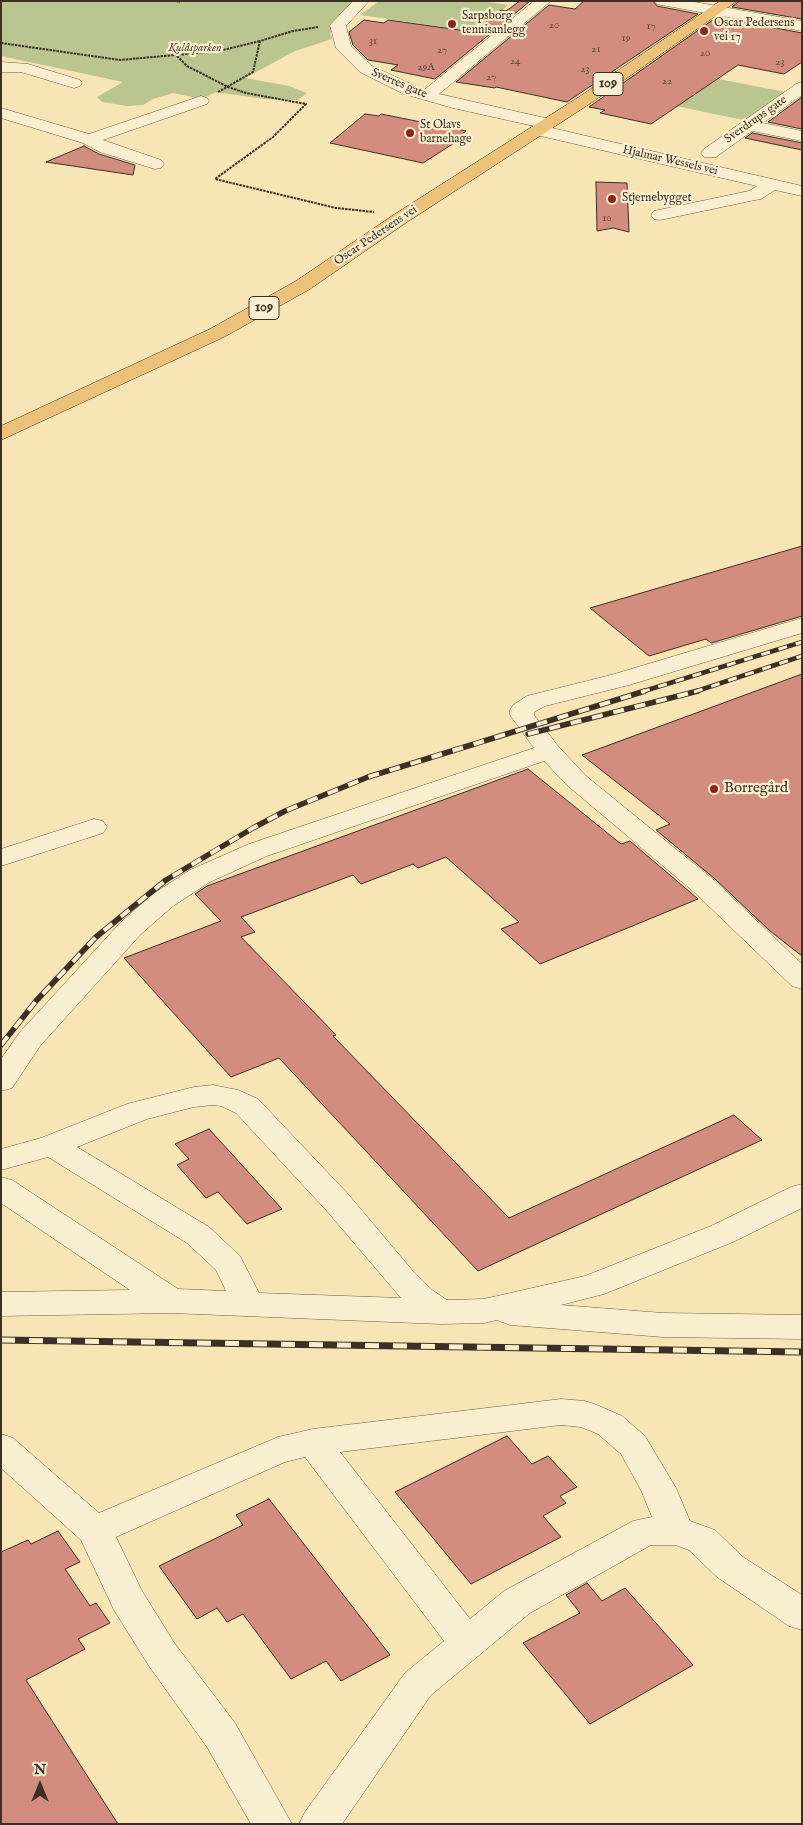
<!DOCTYPE html>
<meta charset="utf-8">
<style>
body{margin:0}
#map{position:relative;width:803px;height:1825px;overflow:hidden;background:#f8e5b6;font-family:"IM FELL English",serif}
canvas{display:block}
.frame{position:absolute;inset:0;border:2px solid #3c3024;pointer-events:none}
.north{position:absolute;left:15px;top:1760px;width:50px;height:50px;-webkit-text-stroke:4px #faeed0;paint-order:stroke;rotate:0deg;font-size:14px;font-weight:700;line-height:20px;text-align:center;color:#3c3024}
.north::after{content:'';display:block;margin:auto;width:18px;height:22px;background:#3c3024;clip-path:polygon(50% 0,100% 100%,50% 72%,0 100%)}
</style>
<div id="map">
<canvas width="803" height="1825"></canvas>
<div class="frame"></div>
<div class="north">N</div>
</div>
<script>
const ctx = document.querySelector('canvas').getContext('2d');
ctx.lineJoin = 'round';
function paint(path, color) {
  ctx.fillStyle = color;
  ctx.fill(path, 'evenodd');
}
function poly(rows) {
  const path = new Path2D();
  for (const r of rows) {
    path.moveTo(r[0], r[1]);
    for (let i = 2; i < r.length; i += 2) path.lineTo(r[i], r[i + 1]);
  }
  return path;
}
function stroke(path, color, width, dash) {
  ctx.strokeStyle = color;
  ctx.lineWidth = width;
  ctx.lineCap = dash ? 'butt' : 'round';
  ctx.setLineDash(dash || []);
  ctx.stroke(path);
}
function label(font, color, halo, rows, align = 'center') {
  ctx.font = font + ' "IM FELL English",serif';
  ctx.lineWidth = 4.5;
  ctx.setLineDash([]);
  ctx.textBaseline = 'middle';
  ctx.strokeStyle = halo;
  ctx.fillStyle = color;
  for (const [text, x, y, turn = 0] of rows) {
    ctx.save();
    ctx.translate(x, y);
    ctx.rotate((+turn || 0) * Math.PI / 180);
    ctx.textAlign = isNaN(turn) ? turn : align;
    if (halo) ctx.strokeText(text, 0, 0);
    ctx.fillText(text, 0, 0);
    ctx.restore();
  }
}
const green = poly([
 [1,1,357,1,330,33,332,39,295,51,245,78,289,86,307,93,298,100,265,99,216,92,201,99,173,93,153,99,143,105,127,106,102,102,97,97,123,82,1,56],
 [379,1,481,1,508,5,477,32,360,15],
 [718,79,786,92,753,122,676,106]
]);
const building = poly([
 [520,1,529,2,435,79,391,70,398,65,368,60,353,45,349,32,364,20,384,23,388,20,473,32,501,10,506,11,520,1],
 [584,1,653,1,657,6,698,14,567,102,496,87,495,88,456,82,549,5,575,9,584,1],
 [739,1,802,1,802,19,732,7,739,1],
 [717,17,802,33,802,62,784,74,738,65,651,124,600,113,605,110,589,107,717,17],
 [802,97,802,129,768,122,802,97],
 [365,114,379,116,381,114,466,131,458,137,462,138,423,163,330,143,365,114],
 [752,133,802,143,802,150,745,138,752,133],
 [84,146,99,154,135,165,133,175,46,162,84,146],
 [596,182,627,183,629,232,613,228,597,231,596,182],
 [802,546,802,616,711,643,706,639,649,656,590,608,802,546],
 [802,674,802,956,770,931,715,879,656,830,670,824,582,755,802,674],
 [528,769,621,844,630,841,698,899,540,964,501,929,519,922,446,857,418,868,413,864,361,884,353,875,241,917,255,932,241,937,336,1035,333,1036,509,1218,734,1115,762,1140,478,1271,279,1058,231,1077,124,958,221,921,195,894,207,886,528,769],
 [209,1129,282,1209,247,1224,218,1192,206,1198,177,1165,189,1159,175,1144,209,1129],
 [507,1436,532,1464,548,1456,577,1487,560,1496,566,1503,543,1516,561,1537,471,1584,395,1492,507,1436],
 [269,1499,390,1655,341,1681,326,1661,291,1679,243,1614,227,1622,217,1608,197,1619,159,1566,243,1525,236,1515,269,1499],
 [58,1531,80,1562,65,1569,90,1606,96,1603,110,1623,78,1639,85,1649,26,1680,118,1824,1,1824,1,1552,28,1540,31,1544,58,1531],
 [587,1583,602,1601,625,1588,693,1665,590,1724,523,1643,580,1613,566,1595,587,1583]
]);
const path = poly([
 [176,1,180,2],
 [1,43,120,60,219,51,260,41],
 [177,56,187,66,228,87,246,93,306,104,273,137,215,179,336,208,374,212],
 [218,92,253,72,260,41,293,31,318,27]
]);
const minor = poly([
 [353,1,369,1,346,26,351,46,372,66,424,90,534,1,551,1,439,94,554,120,556,124,552,128,802,186,802,196,775,190,761,199,755,200,660,220,654,219,651,215,654,211,749,191,757,186,532,134,530,130,534,126,453,108,404,94,360,72,336,48,330,25,353,1],
 [655,1,689,1,802,21,802,31,662,5,657,4,655,1],
 [1,62,28,64,80,80,82,83,80,86,74,88,21,72,1,72,1,62],
 [802,82,802,95,763,123,802,131,802,141,752,131,716,157,704,157,701,153,704,149,796,84,802,82],
 [201,96,207,98,209,101,207,104,103,140,161,160,164,164,161,168,155,169,100,152,83,143,1,118,1,108,89,134,201,96],
 [802,618,802,633,629,685,545,706,534,712,534,715,558,746,586,776,714,880,802,964,802,989,792,986,694,892,568,786,544,761,267,856,210,882,173,906,141,934,40,1046,12,1088,1,1091,1,1059,20,1032,121,922,153,894,190,870,249,844,534,748,510,715,510,710,513,705,527,696,611,675,802,618],
 [94,819,103,821,107,827,103,833,1,866,1,849,94,819],
 [213,1085,238,1090,258,1099,348,1194,412,1270,432,1290,447,1300,484,1299,585,1276,711,1226,791,1187,802,1184,802,1208,733,1242,604,1294,561,1305,663,1313,802,1315,802,1339,663,1337,510,1325,497,1320,484,1323,441,1324,171,1313,1,1316,1,1292,130,1290,1,1203,1,1177,12,1180,178,1289,226,1291,216,1270,187,1243,48,1157,1,1170,1,1149,41,1138,127,1104,194,1087,213,1085],
 [213,1105,221,1106,236,1113,326,1210,401,1298,259,1293,240,1256,209,1227,77,1147,147,1119,194,1107,213,1105],
 [561,1399,585,1401,597,1405,622,1416,645,1436,676,1488,690,1521,715,1530,743,1557,802,1595,802,1630,789,1626,717,1577,689,1550,675,1545,651,1545,530,1613,431,1695,342,1824,299,1824,305,1812,405,1673,444,1641,305,1457,285,1462,116,1537,142,1591,175,1644,235,1723,292,1824,251,1824,207,1747,149,1666,114,1610,81,1540,1,1468,1,1434,13,1438,99,1513,278,1437,313,1429,561,1399],
 [561,1425,581,1427,598,1434,621,1454,641,1490,652,1517,633,1521,504,1591,470,1619,340,1452,561,1425]
]);
const major = poly([
 [720,1,737,1,594,101,407,222,310,289,224,337,1,440,1,426,210,329,296,281,395,214,582,95,720,1]
]);
const railFar2 = poly([
 [641,692,802,642],
 [694,692,802,656]
]);
const railFar1 = poly([
 [528,734,698,691],
 [1,1045,36,1001,96,937,166,880,253,828,285,811,368,777,645,691]
]);
const rail = poly([
 [1,1340,802,1352]
]);
const markers = [
 [452,24,5,"#8f2418"],
 [704,31,5,"#8f2418"],
 [410,133,5,"#8f2418"],
 [612,199,5,"#8f2418"],
 [714,789,5,"#8f2418"]
];
const farNumbernames = [
 ["20",554,26],
 ["17",651,27],
 ["19",626,39],
 ["31",373,42],
 ["21",596,50],
 ["27",442,51],
 ["20",705,54],
 ["24",515,62],
 ["23",780,63],
 ["29A",426,68],
 ["23",585,70],
 ["27",491,78],
 ["22",667,82],
 ["10",607,219]
];
const farPoinames = [
 ["Sarpsborg",462,17],
 ["tennisanlegg",462,31],
 ["Oscar Pedersens",714,24],
 ["vei 17",714,38],
 ["St Olavs",420,126],
 ["barnehage",420,140],
 ["Stjernebygget",622,199]
];
const farParknames = [
 ["Kulåsparken",195,49]
];
const farStreetnames = [
 ["Sverres gate",399,84,23],
 ["Sverdrups gate",756,120,-35],
 ["Hjalmar Wessels vei",670,161,13],
 ["Oscar Pedersens vei",376,236,-34]
];
const shields = [
 [608,84,30],
 [264,308,30]
];
const shieldNames = [
 ["109",608,84],
 ["109",264,308]
];
const poiNames = [
 ["Borregård",724,789]
];
paint(green, '#bac590');
paint(building, '#d38d7e');
stroke(building, '#3c3024', 1);
stroke(minor, '#6b5d48', 1);
stroke(major, '#3c3024', 1);
stroke(path, '#3c3024', 2, [2.5, 1]);
paint(minor, '#faeed0');
paint(major, '#ecc27b');
stroke(railFar2, '#3c3024', 4.5);
stroke(railFar1, '#3c3024', 5.5);
stroke(rail, '#3c3024', 7);
stroke(railFar2, '#faeed0', 3, [9]);
stroke(railFar1, '#faeed0', 4, [11]);
stroke(rail, '#faeed0', 5, [14]);
for (const [x, y, r, color] of markers) {
  const dot = new Path2D();
  dot.arc(x, y, r, 0, 2 * Math.PI);
  ctx.fillStyle = color;
  ctx.fill(dot);
  stroke(dot, '#faeed0', 2);
}
label('11px', '#62473a', null, farNumbernames);
label('12px', '#3c3024', '#faeed0', farPoinames, 'left');
label('italic 12px', '#554e3a', '#faeed0', farParknames);
label('12px', '#3c3024', '#faeed0', farStreetnames);
for (const [x, y, w] of shields) {
  const box = new Path2D();
  box.roundRect(x - w / 2, y - 11.5, w, 23, 4);
  ctx.fillStyle = '#faeed0';
  ctx.fill(box);
  stroke(box, '#3c3024', 1);
}
label('bold 14px', '#3c3024', null, shieldNames);
label('15px', '#3c3024', '#faeed0', poiNames, 'left');
</script>
